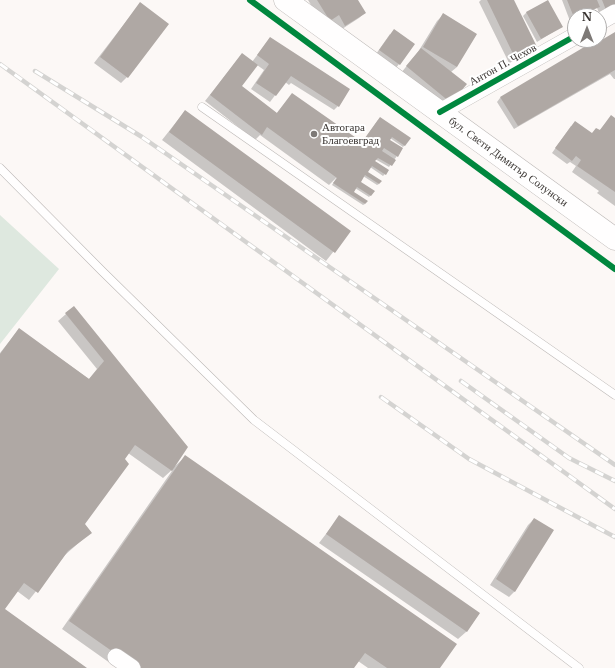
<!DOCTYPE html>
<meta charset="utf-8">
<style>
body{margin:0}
#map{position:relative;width:615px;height:668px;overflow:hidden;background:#fcf8f6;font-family:"Libre Baskerville",serif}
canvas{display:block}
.north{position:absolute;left:567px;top:8px;width:40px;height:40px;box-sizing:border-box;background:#fff;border:1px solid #b0aead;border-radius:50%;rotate:0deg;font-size:11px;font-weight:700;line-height:16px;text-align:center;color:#393431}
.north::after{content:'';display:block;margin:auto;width:14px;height:18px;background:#7d7976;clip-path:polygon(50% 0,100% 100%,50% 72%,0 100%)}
</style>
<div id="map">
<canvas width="615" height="668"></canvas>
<div class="north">N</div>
</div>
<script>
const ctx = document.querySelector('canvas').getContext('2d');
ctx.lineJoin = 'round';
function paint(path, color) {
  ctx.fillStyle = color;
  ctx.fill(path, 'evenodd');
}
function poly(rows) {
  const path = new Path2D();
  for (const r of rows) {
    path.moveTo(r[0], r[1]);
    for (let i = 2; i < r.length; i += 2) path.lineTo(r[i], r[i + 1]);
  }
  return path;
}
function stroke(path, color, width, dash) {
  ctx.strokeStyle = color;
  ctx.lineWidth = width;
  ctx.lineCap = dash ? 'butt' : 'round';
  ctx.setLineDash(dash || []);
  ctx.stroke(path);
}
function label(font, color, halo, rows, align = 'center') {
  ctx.font = font + ' "Libre Baskerville",serif';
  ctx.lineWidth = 4;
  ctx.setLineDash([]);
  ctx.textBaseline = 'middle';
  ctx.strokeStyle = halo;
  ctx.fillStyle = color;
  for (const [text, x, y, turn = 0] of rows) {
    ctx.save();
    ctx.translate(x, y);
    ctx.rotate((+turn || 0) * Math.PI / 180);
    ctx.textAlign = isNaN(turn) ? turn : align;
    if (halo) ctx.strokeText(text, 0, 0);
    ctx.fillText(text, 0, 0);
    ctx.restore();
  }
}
const green = poly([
 [0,215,59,269,0,344]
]);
const shadow = poly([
 [308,0,357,0,365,13,359,18,339,31,332,20,324,26],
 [481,0,512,0,537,51,511,67,479,2],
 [562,0,615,0,600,15,597,8,581,16,575,16,575,19,570,21],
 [135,10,127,77,121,83,94,63],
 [527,12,561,27,537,42,523,16],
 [443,15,457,67,451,72,445,108,401,73,418,52,437,21],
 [615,33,615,79,614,79,610,74,514,129,497,102,500,98,598,40,599,42],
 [390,34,399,64,396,68,376,54],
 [270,38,338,106,334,110,291,83,289,85,285,82,270,102,251,89,264,70,257,65,240,86,276,114,292,94,362,143,378,120,405,145,403,147,390,138,389,140,402,149,389,167,375,159,374,162,385,174,383,176,370,167,366,172,379,184,377,185,363,176,359,182,371,195,369,197,355,188,352,192,365,204,363,205,332,185,337,177,329,185,260,135,255,140,205,101,242,54,252,62],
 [185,111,349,232,326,261,162,140],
 [611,117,615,119,615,206,597,193,599,191,572,172,576,166,570,162,567,164,552,153,571,126,591,134,599,131],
 [74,307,175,466,185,457,439,668,368,668,358,661,353,668,117,668,62,629,174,468,163,478,128,453,84,524,91,532,65,555,29,600,17,591,4,609,86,668,0,668,0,353,19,329,89,379,97,369,58,321],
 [339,517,479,614,466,632,458,639,319,543],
 [534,519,515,591,509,597,490,585,528,525]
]);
const building = poly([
 [317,0,358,0,366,13,345,26,339,15,330,21],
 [487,0,514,0,539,51,517,62],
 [548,0,563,27,541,39,526,12],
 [567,0,597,0,600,7,575,16,575,20],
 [602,0,615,0,615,6,606,10],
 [140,2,169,24,128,78,100,57],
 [443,13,477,34,457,67,423,47],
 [394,29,415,44,400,65,379,50],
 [615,32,615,70,518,126,500,97,596,40,600,41],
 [270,37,350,89,339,107,291,76,276,96,256,83,269,64,257,55],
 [421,48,467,84,451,103,406,66],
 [242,53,258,65,242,86,277,113,292,93,362,142,380,117,411,138,405,146,392,137,390,140,403,148,398,157,384,148,382,151,396,160,392,166,378,158,375,161,389,170,386,175,372,166,368,172,382,181,379,184,365,175,361,182,375,191,371,196,357,187,354,192,368,201,365,204,333,183,337,178,267,127,262,135,210,95],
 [185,110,351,231,335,253,169,132],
 [611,115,615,118,615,192,577,166,581,160,576,156,572,161,555,148,575,121,592,133,596,128,600,130],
 [74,306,188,447,172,471,135,445,125,459,129,464,85,524,92,533,68,551,38,593,24,583,5,609,87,668,0,668,0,354,19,328,89,379,104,361,65,313],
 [185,455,457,644,440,668,387,668,365,653,354,668,136,668,69,621],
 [339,515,480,613,467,632,326,534],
 [534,518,554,530,515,592,496,579]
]);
const service = poly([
 [202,107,615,395],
 [0,168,102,271,254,420,579,668]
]);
const minor = poly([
 [599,22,615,13],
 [440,112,575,36],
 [116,657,132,668]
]);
const secondary = poly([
 [285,0,615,239]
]);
const rail = poly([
 [0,64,615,509],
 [35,71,142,137,615,465],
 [461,381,569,458,615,481],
 [381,397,469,459,615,537]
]);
const cycleway = poly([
 [250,0,615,269],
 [440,112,575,36]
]);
const markers = [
 [314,134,4,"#7d7976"]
];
const streetNames = [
 ["Антон П. Чехов",503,65,-29],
 ["бул. Свети Димитър Солунски",508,162,36]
];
const poiNames = [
 ["Автогара",322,128],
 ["Благоевград",322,141]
];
paint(green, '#dee8df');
paint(shadow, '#0003');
paint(building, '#afa8a4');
stroke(service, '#bbb7b5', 9);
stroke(minor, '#bbb7b5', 18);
stroke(secondary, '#bbb7b5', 23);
stroke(service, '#fffefe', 8);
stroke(minor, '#fffefe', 17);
stroke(secondary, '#fffefe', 22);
stroke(rail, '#d4d3d1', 4.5);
stroke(rail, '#fff', 3, [9]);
stroke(cycleway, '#00873e', 6);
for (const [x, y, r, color] of markers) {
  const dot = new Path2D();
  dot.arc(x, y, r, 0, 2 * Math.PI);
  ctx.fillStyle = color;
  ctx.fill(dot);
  stroke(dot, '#fff', 1.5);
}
label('11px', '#393431', '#fff', streetNames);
label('11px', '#393431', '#fff', poiNames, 'left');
</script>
